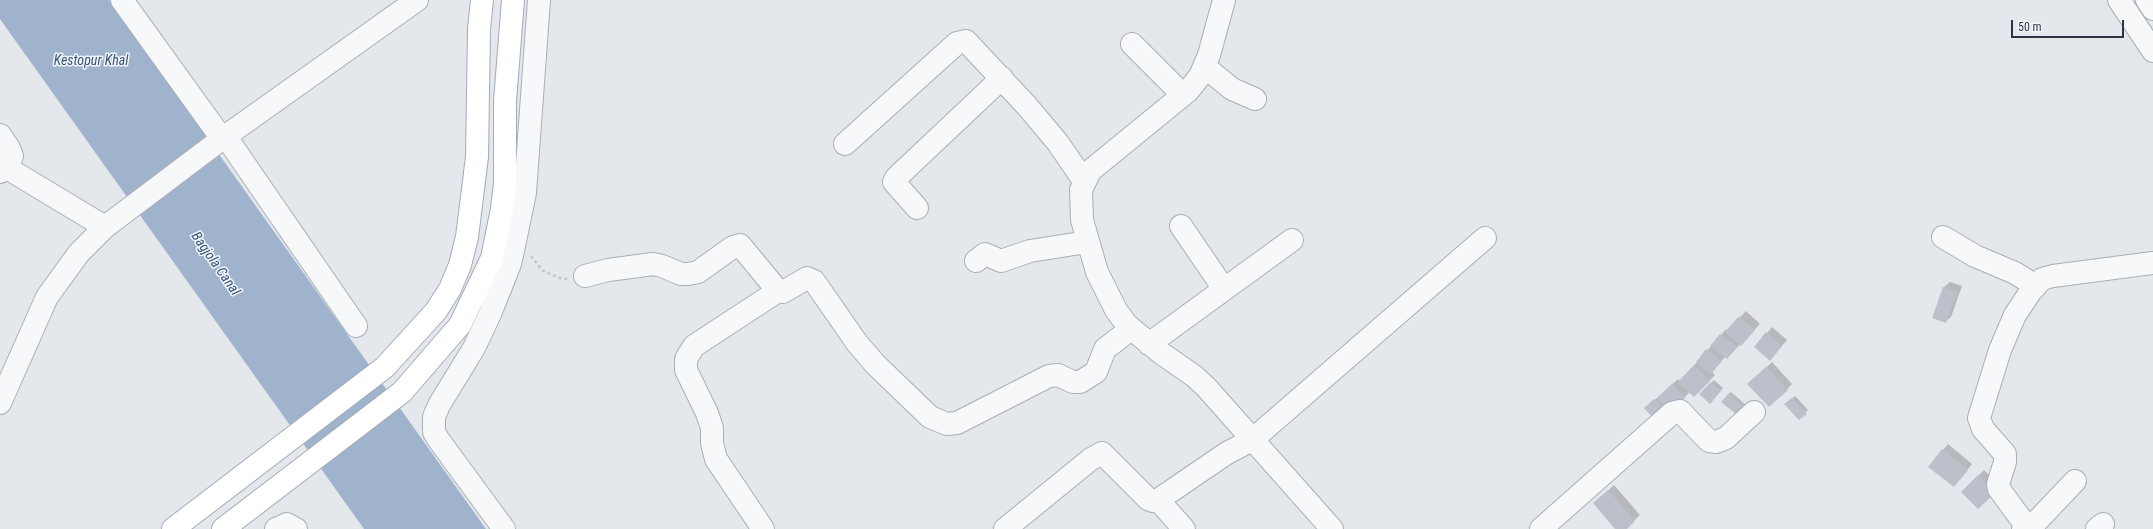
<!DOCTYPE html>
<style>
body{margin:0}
#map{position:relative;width:2153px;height:529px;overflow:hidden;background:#e4e7ec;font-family:"Roboto Condensed",sans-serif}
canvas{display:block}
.scale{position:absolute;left:2011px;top:20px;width:113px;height:18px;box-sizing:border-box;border:2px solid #2b3445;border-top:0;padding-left:5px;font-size:12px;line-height:14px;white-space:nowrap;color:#2b3445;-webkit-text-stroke:3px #f4f6f9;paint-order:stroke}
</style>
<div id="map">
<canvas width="2153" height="529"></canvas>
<div class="scale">50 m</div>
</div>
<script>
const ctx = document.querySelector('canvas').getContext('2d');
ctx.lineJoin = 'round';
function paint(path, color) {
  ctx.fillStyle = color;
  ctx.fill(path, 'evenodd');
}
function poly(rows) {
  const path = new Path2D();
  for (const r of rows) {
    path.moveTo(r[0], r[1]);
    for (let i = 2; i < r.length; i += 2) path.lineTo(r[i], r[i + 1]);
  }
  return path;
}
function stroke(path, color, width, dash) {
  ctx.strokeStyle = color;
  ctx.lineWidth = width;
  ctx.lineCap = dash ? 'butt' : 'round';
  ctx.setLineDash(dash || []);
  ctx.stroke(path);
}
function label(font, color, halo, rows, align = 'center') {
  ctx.font = font + ' "Roboto Condensed",sans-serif';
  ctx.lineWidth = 3;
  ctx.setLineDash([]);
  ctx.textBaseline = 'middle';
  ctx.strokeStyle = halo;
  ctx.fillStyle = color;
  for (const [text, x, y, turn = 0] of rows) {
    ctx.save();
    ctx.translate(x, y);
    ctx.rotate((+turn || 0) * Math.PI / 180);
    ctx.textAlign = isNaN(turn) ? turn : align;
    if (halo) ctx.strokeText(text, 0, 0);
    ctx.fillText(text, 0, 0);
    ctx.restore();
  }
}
const water = poly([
 [0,0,109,0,486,529,364,529,0,19]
]);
const shadow = poly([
 [1950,282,1962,286,1951,317,1945,322,1933,317,1944,287],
 [1746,311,1760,324,1727,358,1725,357,1712,372,1715,375,1694,396,1690,392,1671,410,1648,406,1678,379,1680,381,1721,335,1726,329,1728,331],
 [1772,327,1787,340,1775,354,1767,333],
 [1772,362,1792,384,1787,389,1754,379],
 [1714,380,1723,388,1710,402,1701,394],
 [1731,392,1745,404,1739,411,1728,394],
 [1795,396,1808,410,1799,419,1786,404],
 [1948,444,1972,464,1959,481,1943,450],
 [1984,470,2000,486,1962,492],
 [1614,485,1640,515,1625,529,1617,529,1600,498]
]);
const building = poly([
 [1943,287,1957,292,1946,323,1932,318],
 [1739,316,1755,330,1741,346,1725,332],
 [1766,332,1782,346,1770,361,1754,347],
 [1720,334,1737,347,1727,359,1710,346],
 [1706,349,1722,361,1711,374,1696,362],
 [1694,365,1710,381,1694,397,1678,382],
 [1766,367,1788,390,1769,407,1747,384],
 [1711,382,1721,391,1710,404,1699,394],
 [1672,384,1685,398,1671,412,1657,398],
 [1728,394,1744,407,1737,415,1721,402],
 [1792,398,1807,414,1799,420,1784,404],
 [1654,399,1667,414,1657,422,1644,408],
 [1942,449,1968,470,1954,487,1928,467],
 [1978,475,1996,492,1978,509,1961,492],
 [1608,490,1635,521,1627,529,1615,529,1593,503]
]);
const path = poly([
 [531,256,543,271,560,278,567,279]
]);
const minor = poly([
 [122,0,220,136,223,138,417,0],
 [1224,0,1209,55,1200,76,1188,91,1090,171,1081,190,1082,220,1097,272,1116,310,1127,325,1161,353,1194,376,1206,387,1332,529],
 [2119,0,2153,51],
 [2147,0,2153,9],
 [1132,44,1183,95],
 [1205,67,1232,89,1255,99],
 [0,135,9,148,12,156,7,168,0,172],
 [226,137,356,326],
 [845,144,957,43,966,41,1027,106,1058,143,1084,181],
 [7,168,105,227],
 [917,208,894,182,896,178,1002,78],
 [1181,226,1224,289],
 [1943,237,1975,256,2015,273,2036,286],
 [976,261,985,254,1001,261,1030,251,1087,242],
 [585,276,608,270,653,264,662,266,681,274,688,274,698,272,733,247,740,245,778,291,783,292,807,278,814,281,857,343,875,364,930,417,947,424,957,423,1049,376,1058,375,1073,382,1080,382,1096,372,1105,349,1131,329],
 [1149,344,1292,240],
 [0,403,47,297,79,253,105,227,223,138],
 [1158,500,1184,529],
 [2024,526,2036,522,2075,481],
 [276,529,287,524,296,529],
 [504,529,438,439,434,432,434,417,439,405,474,348,490,314,510,264,514,246,525,193,539,0],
 [763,529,716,459,712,443,712,428,707,413,686,370,686,359,694,346,778,291],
 [1005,529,1091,459,1102,453,1148,499,1153,501,1158,500,1227,453,1252,440,1485,238],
 [1541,529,1672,413,1680,411,1709,441,1716,442,1726,438,1754,412],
 [2023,529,2024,523,1999,489,1998,484,2005,462,2005,454,1983,429,1979,418,2000,350,2015,315,2031,291,2042,279,2053,276,2153,263],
 [2097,529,2103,524]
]);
const major = poly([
 [173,529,385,367,436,311,450,289,460,265,467,237,477,157,479,29,482,0],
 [223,529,402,392,460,325,492,258,502,209,505,183,505,101,513,0]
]);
const waterNames = [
 ["Kestopur Khal",91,61],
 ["Bagjola Canal",215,264,55]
];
paint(water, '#9fb4cc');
paint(shadow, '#0003');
paint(building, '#bbc0ca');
stroke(minor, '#a9aeb7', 24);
stroke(major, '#a3abb8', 24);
stroke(path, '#c2c5cb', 2.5, [3, 3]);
stroke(minor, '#f7f8fa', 22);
stroke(major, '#fff', 22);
label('italic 14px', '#34527a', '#f4f6f9', waterNames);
</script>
